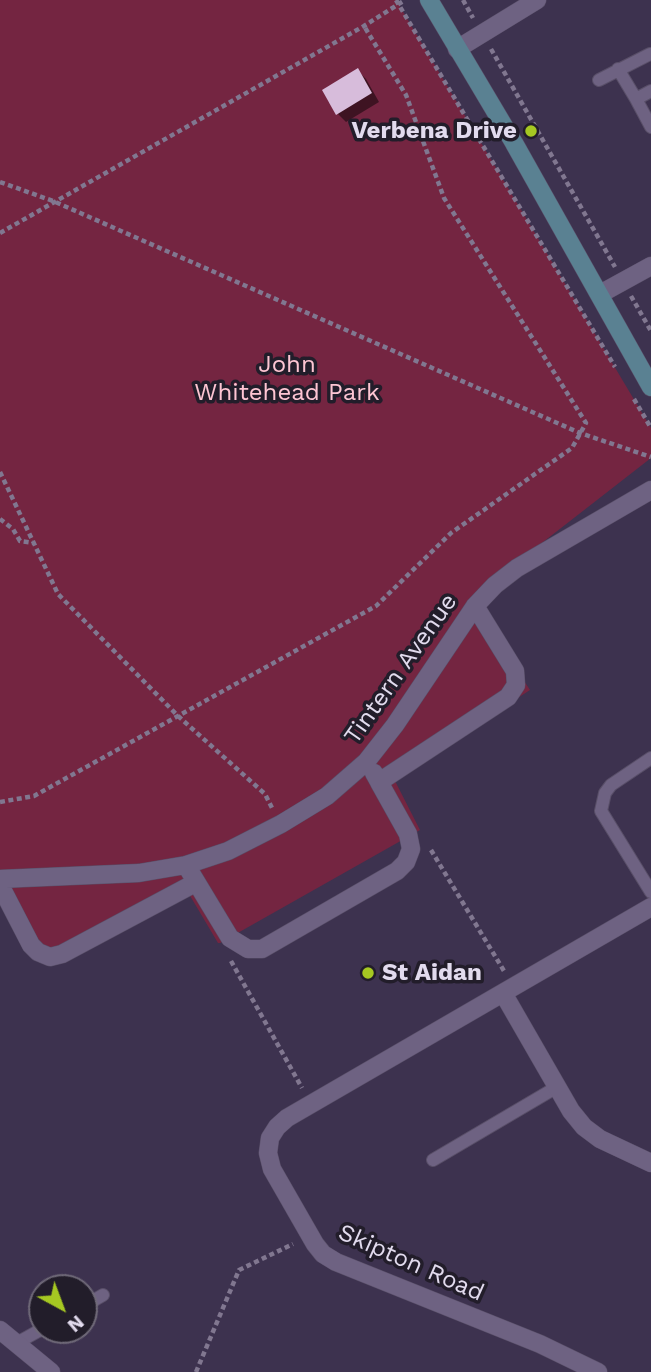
<!DOCTYPE html>
<style>
body{margin:0}
#map{position:relative;width:651px;height:1372px;overflow:hidden;background:#3d324f;font-family:"Work Sans",sans-serif}
canvas{display:block}
.north{position:absolute;left:28px;top:1274px;width:70px;height:70px;box-sizing:border-box;background:#221d2a;border:2px solid #6f6978;border-radius:50%;rotate:139deg;font-size:19px;font-weight:700;line-height:28px;text-align:center;color:#e2dbee}
.north::after{content:'';display:block;margin:auto;width:24px;height:32px;background:#a6c822;clip-path:polygon(50% 0,100% 100%,50% 72%,0 100%)}
</style>
<div id="map">
<canvas width="651" height="1372"></canvas>
<div class="north">N</div>
</div>
<script>
const ctx = document.querySelector('canvas').getContext('2d');
ctx.lineJoin = 'round';
function paint(path, color) {
  ctx.fillStyle = color;
  ctx.fill(path, 'evenodd');
}
function poly(rows) {
  const path = new Path2D();
  for (const r of rows) {
    path.moveTo(r[0], r[1]);
    for (let i = 2; i < r.length; i += 2) path.lineTo(r[i], r[i + 1]);
  }
  return path;
}
function stroke(path, color, width, dash) {
  ctx.strokeStyle = color;
  ctx.lineWidth = width;
  ctx.lineCap = dash ? 'butt' : 'round';
  ctx.setLineDash(dash || []);
  ctx.stroke(path);
}
function label(font, color, halo, rows, align = 'center') {
  ctx.font = font + ' "Work Sans",sans-serif';
  ctx.lineWidth = 7;
  ctx.setLineDash([]);
  ctx.textBaseline = 'middle';
  ctx.strokeStyle = halo;
  ctx.fillStyle = color;
  for (const [text, x, y, turn = 0] of rows) {
    ctx.save();
    ctx.translate(x, y);
    ctx.rotate((+turn || 0) * Math.PI / 180);
    ctx.textAlign = isNaN(turn) ? turn : align;
    if (halo) ctx.strokeText(text, 0, 0);
    ctx.fillText(text, 0, 0);
    ctx.restore();
  }
}
const green = poly([
 [0,0,396,0,651,428,651,458,475,595,475,606,530,690,394,779,420,830,220,943,218,943,189,894,45,965,0,904]
]);
const shadow = poly([
 [358,71,366,79,379,102,346,122,338,114]
]);
const building = poly([
 [358,68,372,93,336,115,322,90]
]);
const path = poly([
 [396,0,615,367],
 [463,0,473,18],
 [491,49,615,267],
 [0,182,53,201,580,433,651,457],
 [0,233,364,26,405,0],
 [631,296,651,331],
 [634,399,651,428],
 [0,472,58,594,178,716,265,794,273,810],
 [0,519,13,529,20,541,34,543],
 [0,802,34,796,376,606,451,533,572,448,586,423,444,198,406,95,364,26],
 [431,850,504,971],
 [231,961,302,1088],
 [196,1372,239,1270,293,1244]
]);
const lane = poly([
 [618,69,636,99],
 [599,80,650,54],
 [651,91,636,99,651,127],
 [651,758,611,785,605,793,601,811,651,892],
 [433,1160,557,1087],
 [84,1306,103,1295],
 [15,1344,42,1329]
]);
const street = poly([
 [457,49,537,0],
 [600,294,651,266],
 [374,773,379,782,508,697,516,685,515,671,475,606],
 [186,865,230,938,248,949,262,949,397,871,406,862,411,849,408,834,379,782],
 [0,879,139,873,186,865,228,851,281,824,327,796,366,762,395,725,475,606,495,585,517,568,651,490],
 [0,885,31,945,38,952,50,957,62,954,195,883],
 [503,993,571,1111,584,1127,600,1139,651,1163],
 [0,1330,51,1372],
 [598,1372,540,1344,336,1262,323,1254,315,1244,272,1169,268,1153,270,1138,277,1127,287,1118,651,907]
]);
const secondary = poly([
 [429,0,514,143,651,387]
]);
const markers = [
 [531,131,7,"#a6c822"],
 [368,973,7,"#a6c822"]
];
const poiNames = [
 ["Verbena Drive",517,131],
 ["St Aidan",382,973,"left"]
];
const parkNames = [
 ["John",287,365],
 ["Whitehead Park",287,393]
];
const streetNames = [
 ["Tintern Avenue",401,669,-55],
 ["Skipton Road",411,1263,24]
];
paint(green, '#742541');
paint(shadow, '#0007');
paint(building, '#d7bcdb');
stroke(lane, '#594f68', 14);
stroke(street, '#594f68', 19);
stroke(secondary, '#594f68', 19);
stroke(path, '#817790', 4.5, [5, 3.5]);
stroke(lane, '#6e6282', 12);
stroke(street, '#6e6282', 18);
stroke(secondary, '#5a8192', 18);
for (const [x, y, r, color] of markers) {
  const dot = new Path2D();
  dot.arc(x, y, r, 0, 2 * Math.PI);
  ctx.fillStyle = color;
  ctx.fill(dot);
  stroke(dot, '#221d2a', 2.5);
}
label('bold 24px', '#e2dbee', '#221d2a', poiNames, 'right');
label('24px', '#fec5d3', '#221d2a', parkNames);
label('24px', '#e2dbee', '#221d2a', streetNames);
</script>
